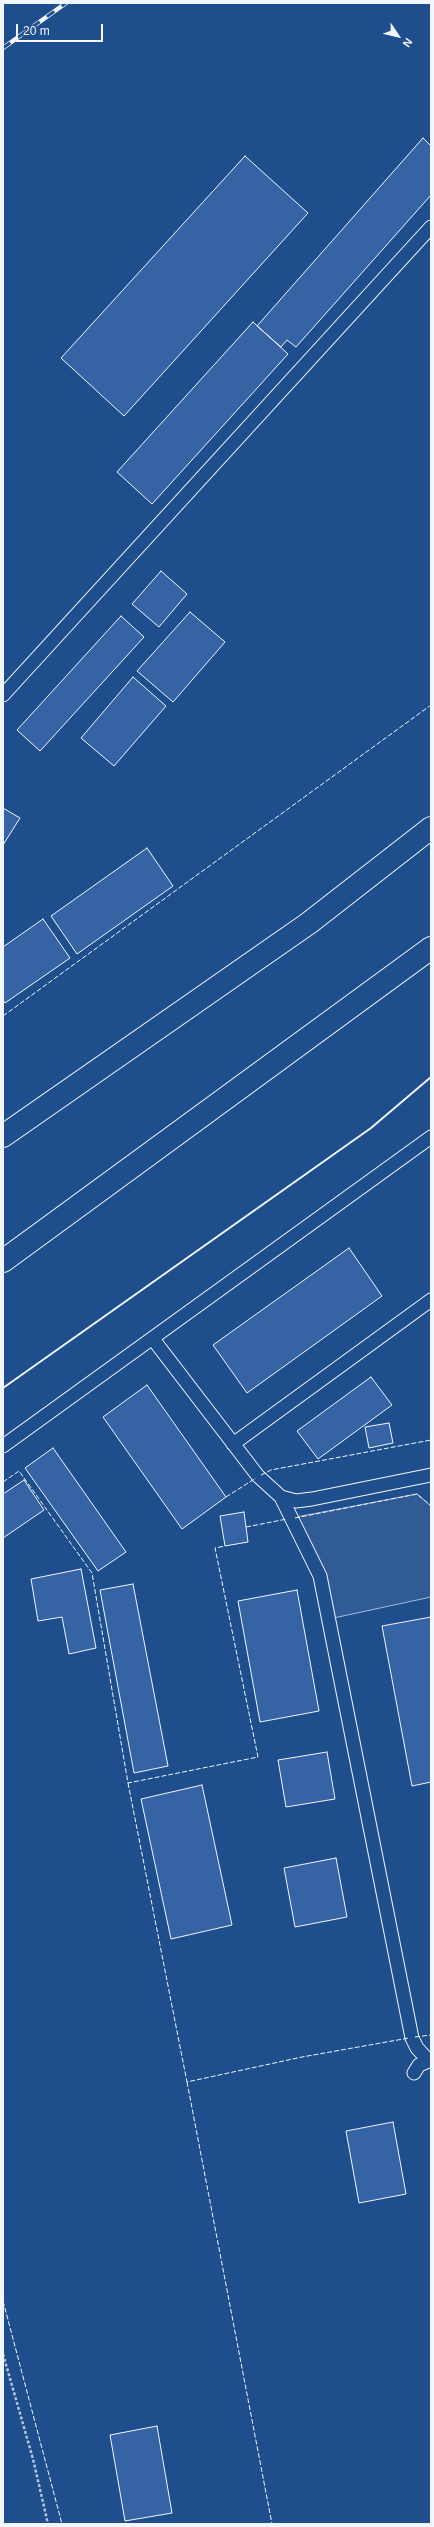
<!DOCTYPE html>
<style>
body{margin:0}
#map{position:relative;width:434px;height:2527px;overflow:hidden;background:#1f4e8c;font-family:Arial,sans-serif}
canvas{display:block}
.frame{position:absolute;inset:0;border:4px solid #f2f6ff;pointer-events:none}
.north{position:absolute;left:378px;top:16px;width:40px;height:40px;-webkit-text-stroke:3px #1f4e8c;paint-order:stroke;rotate:125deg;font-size:11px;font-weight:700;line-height:16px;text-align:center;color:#f2f6ff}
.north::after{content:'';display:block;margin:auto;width:14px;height:18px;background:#f2f6ff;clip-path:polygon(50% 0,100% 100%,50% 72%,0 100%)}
.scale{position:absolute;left:16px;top:24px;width:87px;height:18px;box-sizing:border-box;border:2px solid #f2f6ff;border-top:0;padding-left:5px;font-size:12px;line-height:14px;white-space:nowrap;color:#f2f6ff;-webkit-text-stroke:3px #1f4e8c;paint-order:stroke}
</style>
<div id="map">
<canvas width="434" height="2527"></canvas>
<div class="frame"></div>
<div class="north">N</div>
<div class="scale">20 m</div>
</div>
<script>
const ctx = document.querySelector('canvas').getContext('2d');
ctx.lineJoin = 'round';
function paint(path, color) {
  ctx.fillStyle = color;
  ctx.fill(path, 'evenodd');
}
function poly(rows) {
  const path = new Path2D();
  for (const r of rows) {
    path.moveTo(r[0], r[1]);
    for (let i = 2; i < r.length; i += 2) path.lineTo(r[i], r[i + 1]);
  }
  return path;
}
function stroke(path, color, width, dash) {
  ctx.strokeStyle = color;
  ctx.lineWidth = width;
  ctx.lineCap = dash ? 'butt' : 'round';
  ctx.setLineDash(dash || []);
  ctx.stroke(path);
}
const built = poly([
 [417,1494,431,1506,431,1597,329,1619,320,1576,291,1518,417,1494]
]);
const building = poly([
 [423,138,431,146,431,195,296,347,287,340,281,347,257,326,423,138],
 [245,156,308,213,124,416,61,358,245,156],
 [253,322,288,354,152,504,117,472,253,322],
 [161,571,187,594,159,627,132,604,161,571],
 [190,612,225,642,173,702,137,671,190,612],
 [121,616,144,637,40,751,17,730,121,616],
 [133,677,166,706,114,766,81,738,133,677],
 [3,808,20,818,3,845,3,808],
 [147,848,173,886,77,954,51,916,147,848],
 [43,919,70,958,5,1003,3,1000,3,947,43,919],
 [349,1248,382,1296,247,1393,213,1345,349,1248],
 [371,1377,392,1405,318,1459,297,1431,371,1377],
 [147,1385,226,1497,182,1529,103,1417,147,1385],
 [389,1423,393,1443,369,1448,365,1427,389,1423],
 [53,1448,126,1552,98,1571,25,1468,53,1448],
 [24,1480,44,1510,3,1538,3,1494,24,1480],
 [244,1512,248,1542,225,1546,220,1516,244,1512],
 [81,1569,96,1648,69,1654,62,1617,38,1621,31,1579,81,1569],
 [133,1584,168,1766,134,1773,100,1590,133,1584],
 [297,1590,319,1711,260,1722,238,1601,297,1590],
 [431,1617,431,1782,412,1786,382,1626,431,1617],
 [327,1752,335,1799,286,1807,278,1760,327,1752],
 [202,1785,232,1925,171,1939,141,1799,202,1785],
 [336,1858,347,1917,295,1927,284,1868,336,1858],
 [393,2122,406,2194,359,2203,346,2131,393,2122],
 [157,2426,172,2513,125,2521,110,2435,157,2426]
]);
const path = poly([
 [3,2354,33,2459,48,2524]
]);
const service = poly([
 [3,695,431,227],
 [153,1339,258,1476,281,1497,296,1501,312,1499,431,1475],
 [233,1444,431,1300],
 [3,1446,431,1137],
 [281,1497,320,1576,412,2038,417,2048,428,2060],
 [414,2073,419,2065,431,2060]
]);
const motorway = poly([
 [3,1136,309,923,431,828],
 [3,1261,431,948]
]);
const rail = poly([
 [3,48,66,3]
]);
const fence = poly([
 [3,1016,431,705],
 [261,1475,271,1470,431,1440],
 [3,1482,19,1471,92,1573,128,1783,258,1757,215,1548,225,1546],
 [226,1497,256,1478],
 [295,1518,417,1494,431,1506],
 [246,1527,287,1519],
 [128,1783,187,2082,302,2057,409,2038],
 [415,2037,431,2035],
 [187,2082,272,2524],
 [3,2301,62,2524]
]);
const wall = poly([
 [3,1388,371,1128,431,1077]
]);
paint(built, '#305b95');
stroke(built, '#a8bbd7', 1);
paint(building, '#3563a3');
stroke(building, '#f2f6ff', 1);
stroke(service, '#f2f6ff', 15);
stroke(motorway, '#f2f6ff', 24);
stroke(path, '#b3c4dc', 2.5, [3, 2]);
stroke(service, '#1f4e8c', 13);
stroke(motorway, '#1f4e8c', 22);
stroke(rail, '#f2f6ff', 4.5);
stroke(rail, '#1f4e8c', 3, [9]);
stroke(fence, '#f2f6ff', 1, [5, 2]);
stroke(wall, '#f2f6ff', 2);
</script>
